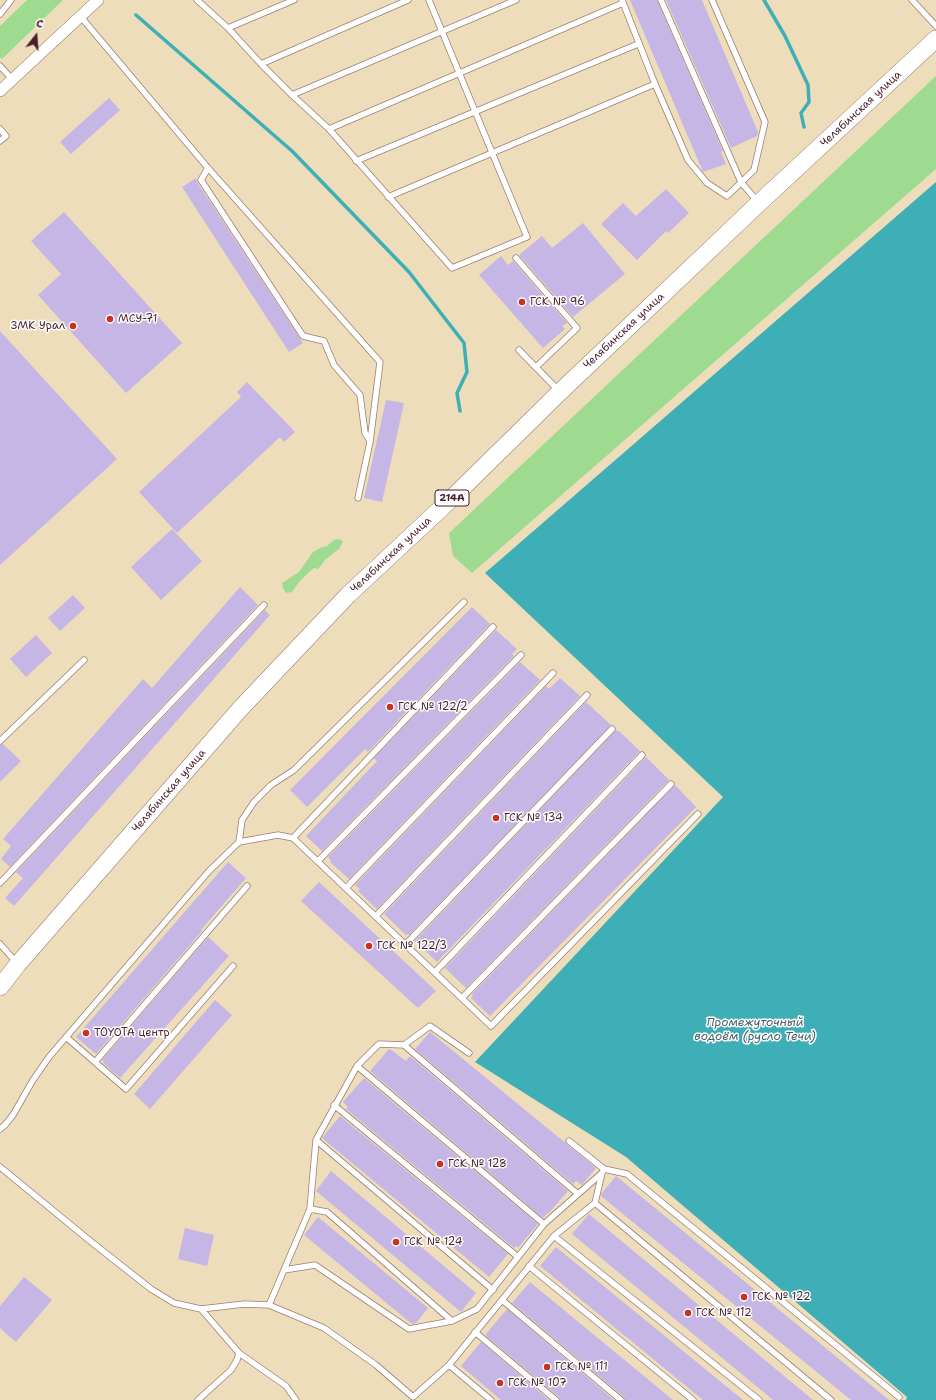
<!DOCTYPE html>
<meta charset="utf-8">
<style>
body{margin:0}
#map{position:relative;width:936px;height:1400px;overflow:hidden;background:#edddba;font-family:"Shantell Sans",sans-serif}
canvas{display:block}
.north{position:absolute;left:16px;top:16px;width:40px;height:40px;-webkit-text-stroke:3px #fff;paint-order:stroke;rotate:17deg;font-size:11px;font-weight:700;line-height:16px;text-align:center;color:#4a1f2b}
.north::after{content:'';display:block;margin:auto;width:14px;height:18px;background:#4a1f2b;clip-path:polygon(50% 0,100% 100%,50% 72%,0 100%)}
</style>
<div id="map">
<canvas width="936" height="1400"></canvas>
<div class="north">С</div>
</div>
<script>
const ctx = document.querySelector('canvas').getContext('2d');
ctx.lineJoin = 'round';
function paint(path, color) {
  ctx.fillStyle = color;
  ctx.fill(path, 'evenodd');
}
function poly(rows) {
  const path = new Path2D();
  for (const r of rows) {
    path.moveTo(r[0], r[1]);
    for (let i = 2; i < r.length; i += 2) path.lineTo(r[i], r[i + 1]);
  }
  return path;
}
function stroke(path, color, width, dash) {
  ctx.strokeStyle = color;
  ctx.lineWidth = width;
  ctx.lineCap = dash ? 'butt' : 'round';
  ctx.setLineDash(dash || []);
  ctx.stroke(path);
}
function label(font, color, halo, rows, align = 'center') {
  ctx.font = font + ' "Shantell Sans",sans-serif';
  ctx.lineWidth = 3;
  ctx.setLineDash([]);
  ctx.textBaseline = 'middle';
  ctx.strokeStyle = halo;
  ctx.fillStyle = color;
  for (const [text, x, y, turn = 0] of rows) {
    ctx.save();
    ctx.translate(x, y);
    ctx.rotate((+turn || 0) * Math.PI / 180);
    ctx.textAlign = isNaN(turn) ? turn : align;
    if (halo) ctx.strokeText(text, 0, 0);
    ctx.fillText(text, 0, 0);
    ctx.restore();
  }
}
const green = poly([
 [27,0,63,0,2,59,0,57,0,26],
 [936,76,936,169,472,573,453,556,449,533],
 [340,539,343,542,339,549,326,559,318,569,314,568,308,573,299,582,292,592,286,593,283,588,282,583,299,572,313,552,320,548,327,546,334,540]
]);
const water = poly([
 [936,182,936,1400,906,1400,907,1397,626,1157,475,1062,723,797,485,573]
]);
const stream = poly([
 [764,0,785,36,808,85,809,102,801,113,804,127],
 [136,15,292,151,409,272,464,343,467,372,457,393,460,411]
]);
const building = poly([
 [630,0,657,0,723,151,721,152,726,164,703,172],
 [666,0,702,0,758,132,757,136,731,148],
 [109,98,120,110,71,154,60,142],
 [196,178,197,182,303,343,289,352,182,187],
 [666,189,689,213,668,233,666,231,637,260,601,224,623,203,636,216],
 [64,212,182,343,126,393,38,295,61,274,31,241],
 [583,223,625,274,573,317,519,255,542,236,552,248],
 [501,256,508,265,513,261,567,323,562,326,565,329,543,348,479,275],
 [0,331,117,459,0,565],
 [247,382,295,432,284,442,280,437,177,533,139,492,241,397,237,392],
 [386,400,404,403,382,502,364,498],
 [172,529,202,561,161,600,131,567],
 [240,587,258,605,10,867,1,859,11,846,3,839,143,679,152,688],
 [73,595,85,608,60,631,48,618],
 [472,607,490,624,368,752,365,749,307,807,290,790],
 [265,610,270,615,14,906,5,898,23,878,16,872],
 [496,630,517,649,512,654,514,656,322,851,306,836,377,761,374,758],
 [36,635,52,653,26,677,10,659],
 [520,662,540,680,349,879,330,862,331,861,328,857],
 [560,678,580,696,377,909,358,891,360,889,355,885,546,686,549,689],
 [586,702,611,725,409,935,408,934,406,935,384,914],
 [616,730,620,732,640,751,437,962,415,941],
 [3,744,21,761,0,782,0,745],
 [646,757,669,780,466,988,445,968],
 [675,785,696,807,490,1016,471,998,473,995,472,994],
 [228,862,246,878,201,930,202,931,96,1054,76,1037],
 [319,882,436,991,418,1008,301,901],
 [208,937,229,956,120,1078,103,1063,104,1062,102,1060],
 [215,1000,232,1015,150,1109,134,1094],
 [430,1032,596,1168,582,1185,576,1181,573,1184,415,1049],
 [389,1049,390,1049,406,1061,410,1056,568,1191,548,1214,547,1213,543,1218,370,1071],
 [364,1078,538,1224,518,1248,516,1246,514,1248,346,1109,348,1107,343,1102],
 [340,1116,508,1254,489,1277,322,1138],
 [331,1171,476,1293,461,1312,316,1191],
 [616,1176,889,1400,851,1400,601,1196,602,1193],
 [589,1214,813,1400,773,1400,572,1234],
 [318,1217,428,1308,416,1323,412,1324,304,1235],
 [185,1228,214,1235,207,1266,178,1259],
 [556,1247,743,1400,703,1400,540,1266],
 [24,1277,52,1300,16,1342,0,1328,0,1306],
 [530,1282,673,1400,625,1400,624,1397,512,1303],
 [507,1309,614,1400,560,1400,559,1397,486,1336,486,1334],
 [481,1342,549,1400,501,1400,461,1366]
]);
const service = poly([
 [197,0,228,28,261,64,292,95,329,129,452,268,527,237,429,0],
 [622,0,655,84,688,160,707,183,727,196,754,170,765,122,712,0],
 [661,0,741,182,757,201],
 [912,0,936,26],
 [0,14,11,0],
 [81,17,208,168,380,362,370,442,358,498],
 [228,28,294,0],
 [261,64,408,0],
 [0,66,13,80],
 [292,95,516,0],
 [0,129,6,136,0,141],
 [329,129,623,3],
 [356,161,638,44],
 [208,168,201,180,303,336,324,341,334,365,360,395,365,433,370,441],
 [388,197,655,84],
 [516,258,577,328,536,367],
 [519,350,558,390],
 [0,741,84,660],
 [293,838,493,627],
 [239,842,242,820,254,802,271,785,294,770,464,602],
 [318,861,521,655],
 [0,883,264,605],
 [346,888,553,673],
 [376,916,587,695],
 [0,944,17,963],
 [406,944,612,729],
 [435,972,642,755],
 [462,998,671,784],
 [66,1037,126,1089,233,966],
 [404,1045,578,1194],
 [95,1062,247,886],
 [357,1066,544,1224],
 [334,1105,518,1257],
 [0,1129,5,1125,13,1115,33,1080,49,1057,209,871,239,842,278,835,293,838,491,1026,698,814],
 [316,1140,493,1290],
 [0,1167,89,1240,151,1289,174,1303,201,1309,239,1353,286,1386,296,1400],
 [604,1169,627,1174,899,1397],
 [595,1203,831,1400],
 [310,1209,327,1212,452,1321],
 [554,1236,759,1400],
 [529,1266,693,1400],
 [284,1270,315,1265,409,1329,452,1321,477,1309,544,1224,602,1173,604,1169,569,1141],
 [502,1300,621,1400],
 [269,1305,324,1328,376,1365,413,1397,449,1365,554,1236,595,1203,602,1173],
 [201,1309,244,1304,269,1305,310,1209,316,1140,357,1066,379,1044,404,1045,430,1026,469,1053],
 [475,1332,556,1400],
 [449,1365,491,1400],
 [198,1400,231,1370,237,1360,239,1353]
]);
const minor = poly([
 [0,91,98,0]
]);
const primary = poly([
 [0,987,18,964,240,709,348,595,450,500,560,392,758,204,936,39]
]);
const markers = [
 [522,302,4,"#c8321e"],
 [110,319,4,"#c8321e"],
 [73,326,4,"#c8321e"],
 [390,707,4,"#c8321e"],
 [496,818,4,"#c8321e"],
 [369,946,4,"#c8321e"],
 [86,1033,4,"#c8321e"],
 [440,1164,4,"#c8321e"],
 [396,1242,4,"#c8321e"],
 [744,1297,4,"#c8321e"],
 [688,1313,4,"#c8321e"],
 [547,1367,4,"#c8321e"],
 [500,1383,4,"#c8321e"]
];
const shields = [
 [452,498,34]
];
const shieldNames = [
 ["214А",452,498]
];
const streetNames = [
 ["Челябинская улица",861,109,-43],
 ["Челябинская улица",624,331,-43],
 ["Челябинская улица",391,555,-43],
 ["Челябинская улица",169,791,-49]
];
const poiNames = [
 ["ГСК № 96",530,302],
 ["МСУ-71",118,319],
 ["ЗМК Урал",65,326,"right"],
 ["ГСК № 122/2",398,707],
 ["ГСК № 134",504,818],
 ["ГСК № 122/3",377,946],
 ["TOYOTA центр",94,1033],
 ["ГСК № 128",448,1164],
 ["ГСК № 124",404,1242],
 ["ГСК № 122",752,1297],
 ["ГСК № 112",696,1313],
 ["ГСК № 111",555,1367],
 ["ГСК № 107",508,1383]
];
const waterNames = [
 ["Промежуточный",755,1023],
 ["водоём (русло Течи)",755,1037]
];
paint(green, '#9edb90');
paint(water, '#3eafb6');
stroke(stream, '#3eafb6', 3.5);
paint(building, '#c6b6e5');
stroke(service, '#9c7e72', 7);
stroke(minor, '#9c7e72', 12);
stroke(primary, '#9c7e72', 18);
stroke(service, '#fff', 5.5);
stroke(minor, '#fff', 11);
stroke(primary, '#fff', 17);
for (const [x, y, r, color] of markers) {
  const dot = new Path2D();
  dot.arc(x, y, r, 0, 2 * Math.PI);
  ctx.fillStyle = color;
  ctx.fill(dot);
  stroke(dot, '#fff', 1.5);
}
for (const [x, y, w] of shields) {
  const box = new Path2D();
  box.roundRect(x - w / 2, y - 8, w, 16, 3);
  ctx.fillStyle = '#fff';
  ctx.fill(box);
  stroke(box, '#4a1f2b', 1);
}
label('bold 10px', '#4a1f2b', null, shieldNames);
label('11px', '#4a1f2b', '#fff', streetNames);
label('11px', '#4a1f2b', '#fff', poiNames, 'left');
label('italic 12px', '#45606a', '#fff', waterNames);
</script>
